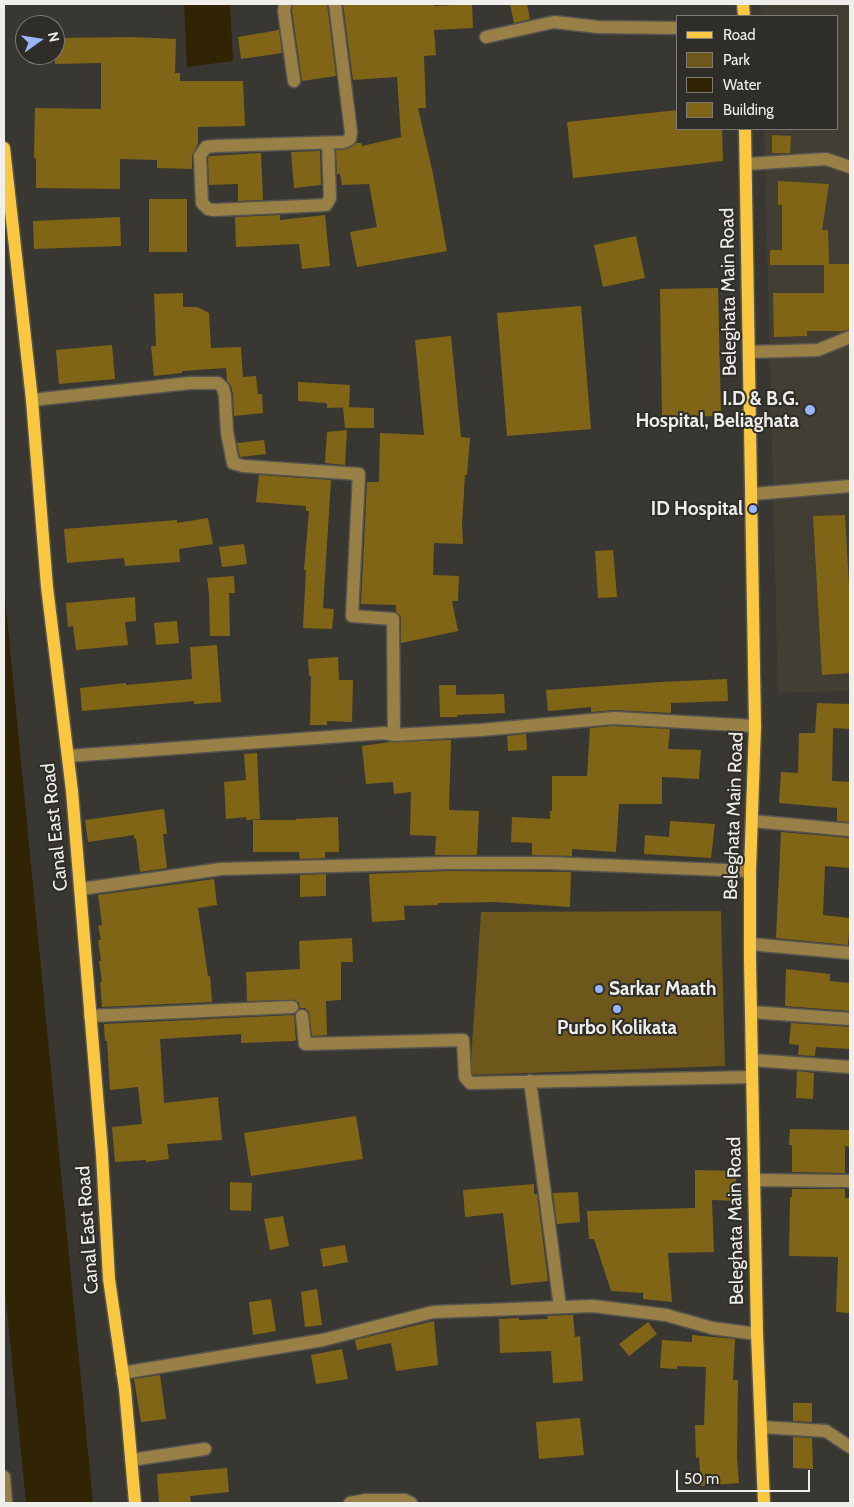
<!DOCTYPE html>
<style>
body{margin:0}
#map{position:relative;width:854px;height:1507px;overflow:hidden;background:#393732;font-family:Cabin,sans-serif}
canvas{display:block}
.frame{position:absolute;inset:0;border:5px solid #efeeea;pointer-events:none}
.legend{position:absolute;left:676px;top:15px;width:162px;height:115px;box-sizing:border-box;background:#2f2d28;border:1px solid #7c7a76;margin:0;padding:6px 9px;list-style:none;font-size:15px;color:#efeeea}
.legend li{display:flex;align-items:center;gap:10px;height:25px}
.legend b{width:25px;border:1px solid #7c7a76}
.north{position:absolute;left:15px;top:15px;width:50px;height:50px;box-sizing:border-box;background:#2f2d28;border:1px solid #7c7a76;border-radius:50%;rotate:77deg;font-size:14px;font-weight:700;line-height:20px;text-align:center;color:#efeeea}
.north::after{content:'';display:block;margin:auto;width:18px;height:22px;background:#98b5fd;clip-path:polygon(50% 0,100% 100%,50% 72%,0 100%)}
.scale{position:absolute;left:676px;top:1470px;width:134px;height:22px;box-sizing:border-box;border:2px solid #efeeea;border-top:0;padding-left:6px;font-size:15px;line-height:18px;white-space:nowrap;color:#efeeea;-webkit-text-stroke:4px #2f2d28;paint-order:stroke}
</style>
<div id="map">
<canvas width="854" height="1507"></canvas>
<div class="frame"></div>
<ul class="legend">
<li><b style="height:6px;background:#fac740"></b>Road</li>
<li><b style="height:14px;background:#6e571b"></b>Park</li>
<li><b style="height:14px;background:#302405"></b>Water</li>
<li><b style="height:14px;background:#816517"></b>Building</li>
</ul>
<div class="north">N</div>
<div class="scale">50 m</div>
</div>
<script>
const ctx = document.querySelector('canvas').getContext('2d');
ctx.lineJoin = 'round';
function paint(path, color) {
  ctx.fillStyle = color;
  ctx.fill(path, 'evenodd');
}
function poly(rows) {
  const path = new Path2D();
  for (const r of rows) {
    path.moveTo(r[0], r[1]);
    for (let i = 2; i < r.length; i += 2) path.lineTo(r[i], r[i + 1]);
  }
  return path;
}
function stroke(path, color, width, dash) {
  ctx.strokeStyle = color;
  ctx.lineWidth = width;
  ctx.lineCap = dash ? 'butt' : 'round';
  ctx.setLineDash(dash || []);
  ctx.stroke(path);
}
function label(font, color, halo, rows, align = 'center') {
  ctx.font = font + ' Cabin,sans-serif';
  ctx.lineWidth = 4;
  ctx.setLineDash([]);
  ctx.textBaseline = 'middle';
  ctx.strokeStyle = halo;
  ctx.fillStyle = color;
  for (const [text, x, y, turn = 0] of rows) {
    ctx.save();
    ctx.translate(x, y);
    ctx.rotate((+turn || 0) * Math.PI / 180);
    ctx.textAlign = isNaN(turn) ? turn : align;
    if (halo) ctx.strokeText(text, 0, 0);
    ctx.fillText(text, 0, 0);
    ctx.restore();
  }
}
const built = poly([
 [760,4,850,4,850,691,778,693,764,129,838,129,838,16,761,16]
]);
const green = poly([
 [721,911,725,1066,470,1075,481,912]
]);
const water = poly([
 [184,4,230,4,233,61,187,67],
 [4,587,93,1503,26,1503,4,1280]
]);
const building = poly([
 [293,4,327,4,336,76,302,81,292,10],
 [343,4,433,4,434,6,472,4,473,28,434,30,436,55,424,56,426,108,418,108,433,174,447,251,357,267,350,232,377,227,369,184,342,185,340,174,337,174,336,150,347,149,357,143,361,143,362,146,401,137,397,77,353,80],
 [510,4,527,4,530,19,514,23],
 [279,30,282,53,241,59,238,37],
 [131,37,176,39,175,73,180,73,180,81,243,81,245,126,198,127,198,144,192,156,192,169,157,168,157,160,120,159,120,189,36,188,36,158,34,158,35,108,101,109,101,63,55,64,55,38],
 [678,110,678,129,722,129,723,161,573,178,567,122],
 [772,135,791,136,790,153,772,153],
 [320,151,321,185,294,188,291,152],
 [261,153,263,200,238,201,238,184,209,185,208,158,210,156],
 [778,181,829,184,822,230,828,230,829,264,849,264,850,329,843,331,807,331,807,336,774,337,773,293,824,293,824,265,770,265,770,250,782,250,782,205,778,205],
 [149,199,187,199,187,252,149,252],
 [280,215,280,220,325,215,330,266,302,269,299,244,236,247,235,217],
 [120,217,121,246,34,249,33,221],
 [636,236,645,278,603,287,594,245],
 [718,288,721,416,662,417,660,289],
 [183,293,183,307,197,307,209,313,211,348,241,347,243,377,256,376,258,394,262,394,263,413,234,416,233,394,231,386,227,381,226,368,182,371,182,373,154,376,151,346,156,346,154,294],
 [581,306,591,429,507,436,497,313],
 [451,336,461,437,470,438,467,475,465,475,462,525,463,544,434,543,433,575,459,576,458,601,452,601,458,631,401,643,401,619,400,615,396,612,396,605,361,604,367,482,379,482,380,433,424,435,415,340],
 [112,345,115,379,59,384,56,350],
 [298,382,350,385,349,407,327,408,327,404,325,403,298,401],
 [343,407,374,408,374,428,345,428],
 [347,430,345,465,325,463,327,432],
 [264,440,266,454,240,457,237,443],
 [259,475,331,480,323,608,334,609,332,629,303,628,306,570,304,570,309,511,306,511,306,506,256,502],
 [845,515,850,604,850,673,822,675,813,516],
 [208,518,213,544,179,549,180,562,125,566,124,558,67,563,64,529,177,520,177,523],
 [244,544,247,564,222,567,219,547],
 [613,550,617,597,598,598,595,551],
 [234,576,235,593,229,593,230,636,210,636,209,595,207,578],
 [135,597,136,621,125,622,128,645,76,650,73,626,68,627,66,603],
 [177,621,179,643,156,645,154,623],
 [217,645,221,702,194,704,194,701,82,711,80,688,126,683,126,685,192,679,190,647],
 [338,657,339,680,353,680,352,722,327,721,327,725,310,725,311,676,309,676,308,659],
 [727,679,728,701,671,703,671,713,614,710,591,712,591,707,548,711,546,690,661,682],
 [439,685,456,685,456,695,504,694,505,713,457,715,457,717,440,717],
 [817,703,850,704,850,729,833,728,832,781,850,782,850,822,837,821,837,808,779,803,781,772,798,773,799,733,815,733],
 [614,726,670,729,668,749,701,750,699,779,662,777,662,804,619,804,616,852,572,849,572,856,532,855,532,843,511,842,512,817,550,819,550,811,552,811,552,776,587,776,590,728],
 [526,734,527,750,508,751,507,736],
 [451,740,449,810,479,811,477,855,435,855,436,836,410,835,411,792,394,794,393,782,366,784,362,746,390,742],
 [257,753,260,819,246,820,246,817,226,819,224,782,246,780,244,754],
 [164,809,167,834,163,834,167,868,140,872,136,838,134,839,134,835,88,842,85,820],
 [338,817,339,852,325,852,325,858,300,859,299,852,253,852,253,820,296,820,296,819],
 [670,821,715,824,711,858,644,854,645,835,669,837],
 [781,832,850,838,850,868,825,866,823,915,850,918,848,945,776,938],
 [448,871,571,872,570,907,496,902,438,903,438,905,404,906,405,920,372,922,369,874],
 [326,874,326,896,300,897,300,875],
 [214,879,217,905,198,908,208,976,210,976,212,1002,102,1007,100,982,102,982,99,961,101,961,98,940,101,940,98,926,102,925,98,895],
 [352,938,353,962,341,962,341,1000,326,1001,327,1035,312,1036,309,1012,305,1008,300,1008,299,1003,295,1000,247,1001,246,972,300,969,299,941],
 [786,969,830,974,830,981,850,983,850,1011,785,1006],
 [294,1015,296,1040,294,1041,241,1043,241,1034,160,1039,164,1103,218,1097,222,1140,167,1144,169,1159,146,1162,146,1160,115,1162,112,1127,142,1124,138,1087,110,1090,107,1041,105,1041,104,1024],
 [791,1023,850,1027,850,1049,816,1047,815,1056,798,1055,799,1045,789,1044],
 [797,1071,814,1073,813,1099,796,1098],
 [356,1116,363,1159,251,1176,244,1133],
 [790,1129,850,1130,850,1147,845,1146,845,1173,792,1172,792,1145,789,1145],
 [695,1170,736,1171,736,1201,712,1200,714,1252,668,1253,672,1302,643,1299,643,1293,611,1291,594,1239,589,1239,587,1211,695,1208],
 [230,1182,252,1183,251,1211,230,1210],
 [534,1184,534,1194,537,1194,548,1281,511,1285,503,1213,465,1217,463,1190],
 [792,1189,845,1189,845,1198,850,1198,850,1313,836,1312,838,1257,789,1256,790,1197,792,1197],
 [578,1192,580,1222,557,1224,553,1193],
 [283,1216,289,1246,270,1250,264,1219],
 [345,1245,348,1262,323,1267,320,1249],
 [317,1289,322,1325,305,1327,301,1292],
 [271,1299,276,1331,253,1335,249,1302],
 [573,1315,575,1337,580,1336,583,1381,553,1383,551,1351,500,1353,499,1319,519,1318,519,1320,548,1319,547,1316],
 [434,1321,438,1365,396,1371,391,1343,357,1350,355,1340],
 [648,1322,657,1334,629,1356,619,1344],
 [692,1335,735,1339,733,1380,738,1380,737,1457,739,1483,701,1486,699,1457,696,1458,695,1425,704,1425,706,1367,677,1366,677,1369,660,1368,662,1340,692,1342],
 [342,1349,348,1379,316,1384,311,1355],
 [160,1375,166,1419,141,1422,134,1379],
 [793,1403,812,1403,812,1422,793,1421],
 [580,1418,584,1455,539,1459,536,1422],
 [793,1437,812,1438,813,1469,793,1468],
 [227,1468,229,1492,190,1496,191,1503,159,1503,157,1474]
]);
const minor = poly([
 [285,4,284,11,294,81],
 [486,37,554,22,598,27,678,28],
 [328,143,330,198,326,205,213,210,208,209,202,203,200,156,206,147,215,146,344,142,350,139,351,132,335,4],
 [746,164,826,159,850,167],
 [749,352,818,350,850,337],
 [32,400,190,383,218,383,223,388,225,396,227,432,233,463,243,466,359,474,352,616,393,619,394,735],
 [753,494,850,486],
 [68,756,384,733,394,735,481,730,614,718,755,726],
 [752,821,850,830],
 [81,889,221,869,448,863,547,863,750,871],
 [750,944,850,953],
 [751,1012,850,1019],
 [90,1016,292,1007],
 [302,1016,305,1044,463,1040,465,1077,470,1083,752,1077],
 [752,1060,850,1067],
 [530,1081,560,1307],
 [754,1180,850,1181],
 [122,1373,323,1340,433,1312,593,1306,666,1315,712,1328,757,1334],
 [761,1427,826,1431,850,1447],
 [131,1460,205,1449],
 [4,1477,6,1503],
 [350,1503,366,1500,405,1500,411,1503]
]);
const major = poly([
 [743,4,744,16],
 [745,129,755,726,750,871,750,961,757,1334,764,1503],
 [4,148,32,400,47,587,72,791,102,1155,109,1279,125,1389,135,1503]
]);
const markers = [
 [810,410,6,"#98b5fd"],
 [753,509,5,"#98b5fd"],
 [599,989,5,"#98b5fd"],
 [617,1009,5,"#98b5fd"]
];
const streetNames = [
 ["Beleghata Main Road",729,292,-91],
 ["Beleghata Main Road",734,816,-88],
 ["Canal East Road",55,827,-96],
 ["Beleghata Main Road",736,1221,-91],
 ["Canal East Road",88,1230,-94]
];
const poiNames = [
 ["I.D & B.G.",799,399],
 ["Hospital, Beliaghata",799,421],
 ["ID Hospital",743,509],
 ["Sarkar Maath",609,989,"left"],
 ["Purbo Kolikata",617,1028,"center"]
];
paint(built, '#433e33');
paint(green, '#6e571b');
paint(water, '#302405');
paint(building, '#816517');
stroke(minor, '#56544f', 15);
stroke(major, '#56544f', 15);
stroke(minor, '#988047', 12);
stroke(major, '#fac740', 12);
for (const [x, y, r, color] of markers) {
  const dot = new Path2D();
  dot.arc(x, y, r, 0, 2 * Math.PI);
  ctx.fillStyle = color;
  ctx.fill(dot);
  stroke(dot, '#2f2d28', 2);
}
label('19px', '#efeeea', '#2f2d28', streetNames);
label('bold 19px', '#efeeea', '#2f2d28', poiNames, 'right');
</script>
